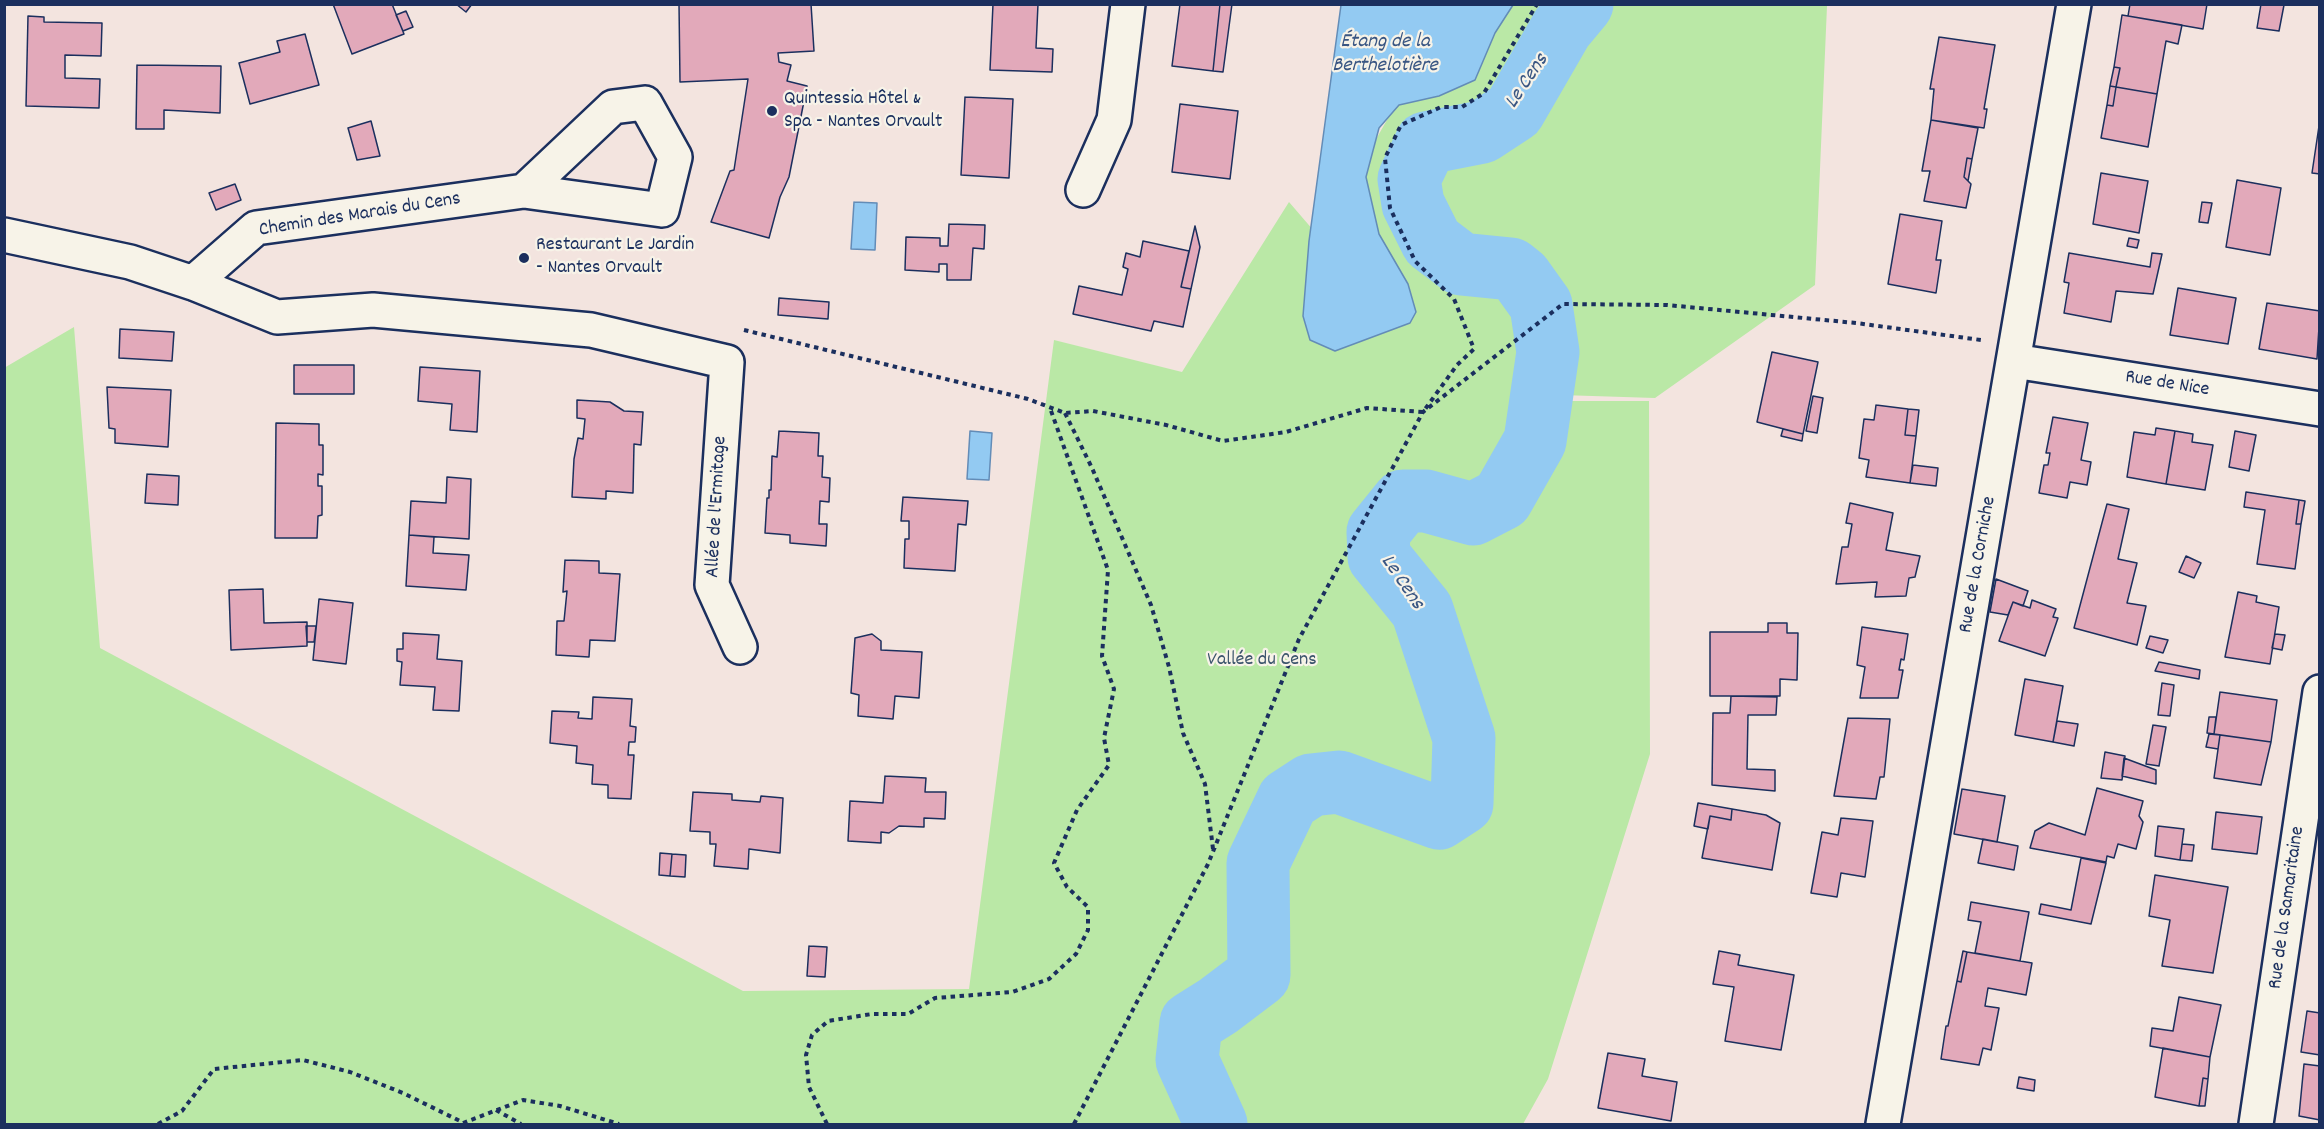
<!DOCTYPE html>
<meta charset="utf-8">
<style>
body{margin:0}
#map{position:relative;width:2324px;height:1129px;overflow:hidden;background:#f3e4df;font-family:Dekko,sans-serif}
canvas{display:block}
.frame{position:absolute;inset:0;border:6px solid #1b2f5e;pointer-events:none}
</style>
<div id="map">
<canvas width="2324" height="1129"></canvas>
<div class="frame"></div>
</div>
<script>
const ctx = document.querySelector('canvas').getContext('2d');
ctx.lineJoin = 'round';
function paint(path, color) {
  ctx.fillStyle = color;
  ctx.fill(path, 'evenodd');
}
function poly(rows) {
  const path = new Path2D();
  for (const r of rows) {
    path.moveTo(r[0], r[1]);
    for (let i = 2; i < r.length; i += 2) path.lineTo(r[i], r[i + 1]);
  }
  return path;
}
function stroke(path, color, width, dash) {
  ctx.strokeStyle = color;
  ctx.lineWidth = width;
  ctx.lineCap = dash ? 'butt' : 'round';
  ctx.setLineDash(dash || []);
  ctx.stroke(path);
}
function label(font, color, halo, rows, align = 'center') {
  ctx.font = font + ' Dekko,sans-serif';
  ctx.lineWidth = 4.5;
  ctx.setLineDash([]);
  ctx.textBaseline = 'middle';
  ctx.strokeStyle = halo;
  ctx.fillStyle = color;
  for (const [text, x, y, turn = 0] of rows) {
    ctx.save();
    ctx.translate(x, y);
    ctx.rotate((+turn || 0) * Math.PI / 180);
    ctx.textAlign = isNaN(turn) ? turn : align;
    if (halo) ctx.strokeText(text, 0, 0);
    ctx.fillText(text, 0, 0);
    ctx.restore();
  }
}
const green = poly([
 [1824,4,1827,6,1815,285,1655,398,1561,395,1560,401,1649,401,1650,754,1548,1079,1523,1124,5,1124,4,368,74,327,100,648,743,991,969,989,1054,340,1182,372,1289,202,1320,238,1396,104,1498,5]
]);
const water = poly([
 [1341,5,1513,5,1495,33,1475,80,1439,96,1399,105,1379,128,1366,177,1379,234,1408,284,1416,312,1410,323,1335,351,1310,340,1303,316,1309,241,1341,5],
 [854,202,877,203,875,250,851,249,854,202],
 [970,431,992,433,989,480,967,479,970,431]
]);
const river = poly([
 [1216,1124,1187,1060,1191,1023,1218,1006,1259,975,1258,863,1288,800,1311,785,1339,782,1439,818,1462,803,1464,738,1422,610,1379,557,1378,532,1403,501,1426,501,1473,514,1502,499,1535,441,1548,352,1541,305,1521,277,1511,269,1461,264,1432,242,1413,204,1409,179,1426,143,1482,132,1514,111,1562,28,1582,4]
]);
const building = poly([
 [333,4,392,4,404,34,352,54,333,4],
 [456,4,472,4,466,12,456,4],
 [679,4,811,4,814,51,778,53,779,62,791,65,787,81,807,86,789,177,780,197,769,238,711,222,730,171,734,170,748,79,680,82,679,4],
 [993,4,1038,4,1036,48,1053,49,1052,72,990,70,993,4],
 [1180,4,1220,4,1213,71,1172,66,1180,4],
 [1220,4,1232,4,1223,72,1213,71,1220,4],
 [2130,4,2207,4,2203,29,2128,16,2130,4],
 [2261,4,2284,5,2279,31,2257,28,2261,4],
 [406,11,413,27,403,31,396,15,406,11],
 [2122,15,2182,25,2178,44,2166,41,2157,94,2116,87,2120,68,2114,67,2122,15],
 [28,16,44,17,44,22,102,23,101,56,65,55,65,78,100,79,99,108,26,106,28,16],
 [305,34,319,85,250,104,239,63,280,52,277,41,305,34],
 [1939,37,1995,45,1984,109,1987,109,1984,128,1931,120,1934,89,1930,89,1939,37],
 [137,65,221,66,220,113,164,110,164,129,136,129,137,65],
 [2114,67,2120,68,2116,87,2110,86,2114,67],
 [2110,86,2116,87,2113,106,2107,105,2110,86],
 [2116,87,2157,94,2148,147,2101,138,2107,105,2113,106,2116,87],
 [965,97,1013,99,1009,178,961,175,965,97],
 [1180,104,1238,111,1230,179,1172,172,1180,104],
 [1931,120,1978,128,1972,159,1967,158,1964,177,1971,184,1966,208,1924,201,1930,171,1922,171,1931,120],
 [371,121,380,156,357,160,348,128,371,121],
 [2319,126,2320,126,2320,174,2312,173,2319,126],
 [1967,158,1972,159,1968,181,1964,177,1967,158],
 [2101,173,2148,181,2139,233,2093,224,2101,173],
 [2237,180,2281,188,2270,255,2226,247,2237,180],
 [235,184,241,200,216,210,209,193,235,184],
 [2202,202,2212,203,2208,223,2199,222,2202,202],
 [1900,214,1942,221,1936,260,1941,260,1936,293,1888,284,1900,214],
 [949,224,985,225,984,249,973,248,971,280,947,280,947,264,939,264,939,272,905,270,906,237,940,238,940,246,948,246,949,224],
 [1195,226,1200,247,1191,289,1181,287,1195,226],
 [2129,238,2139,240,2137,248,2127,246,2129,238],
 [1143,241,1189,251,1181,287,1191,289,1183,327,1154,321,1151,331,1073,314,1079,286,1122,295,1128,269,1123,267,1126,253,1140,257,1143,241],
 [2069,253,2150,267,2152,253,2162,254,2153,294,2116,291,2111,322,2064,313,2069,283,2064,282,2069,253],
 [2178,288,2236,298,2228,344,2170,335,2178,288],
 [779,298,829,302,828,319,778,315,779,298],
 [2267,303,2320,311,2317,359,2259,349,2267,303],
 [120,329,174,332,172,361,119,358,120,329],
 [1772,352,1818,362,1803,434,1757,422,1772,352],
 [294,365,354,365,354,394,294,394,294,365],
 [420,367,480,371,477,432,450,430,452,404,418,401,420,367],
 [107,387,171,390,168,447,115,443,115,429,109,428,107,387],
 [1813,396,1823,398,1817,433,1806,431,1813,396],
 [577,400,610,402,624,411,643,412,641,445,634,444,633,493,606,491,606,499,572,497,574,459,578,438,583,439,585,419,577,418,577,400],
 [1876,405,1908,409,1905,435,1916,436,1910,483,1866,477,1869,460,1859,458,1864,419,1874,420,1876,405],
 [1908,409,1919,410,1916,436,1905,435,1908,409],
 [2053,417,2088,423,2081,460,2091,462,2087,485,2070,482,2067,498,2039,493,2044,465,2048,465,2050,453,2046,453,2053,417],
 [276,423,319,424,319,445,323,445,323,475,318,474,318,486,322,486,322,515,318,516,317,538,275,538,276,423],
 [2156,428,2175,431,2166,484,2127,477,2134,432,2155,435,2156,428],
 [1783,429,1803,434,1802,441,1781,436,1783,429],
 [779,431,819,433,818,456,823,456,822,477,830,478,829,502,820,501,819,524,827,524,826,546,790,543,790,535,765,533,767,498,769,498,769,490,771,490,772,456,777,457,779,431],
 [2175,431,2193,434,2192,442,2213,445,2205,490,2166,484,2175,431],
 [2235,431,2256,435,2249,471,2229,467,2235,431],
 [1913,465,1938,468,1936,486,1910,483,1913,465],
 [147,474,179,476,178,505,145,503,147,474],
 [447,477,471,479,469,539,409,535,411,501,446,503,447,477],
 [2246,492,2299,500,2296,524,2301,524,2295,569,2257,564,2265,510,2244,507,2246,492],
 [903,497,968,501,966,525,958,524,955,571,904,568,905,539,909,539,909,521,901,521,903,497],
 [2299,500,2305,501,2301,524,2296,524,2299,500],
 [1850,503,1893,513,1886,550,1920,556,1915,577,1909,578,1906,596,1875,597,1877,582,1836,584,1842,547,1848,547,1852,524,1846,523,1850,503],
 [2107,504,2129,509,2118,559,2137,563,2127,603,2146,606,2137,645,2074,628,2107,504],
 [409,535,434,537,433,553,469,555,466,590,406,586,409,535],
 [2186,556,2201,563,2194,578,2179,572,2186,556],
 [565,560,599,561,599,573,620,574,615,641,590,640,589,657,556,655,557,621,564,621,567,591,563,592,565,560],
 [1996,579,2028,591,2023,606,2013,602,2008,615,1990,612,1996,579],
 [263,589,264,623,307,622,307,646,231,650,229,590,263,589],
 [2238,592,2257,596,2256,602,2279,607,2270,664,2225,657,2238,592],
 [319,599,353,603,346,664,313,660,319,599],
 [2032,600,2056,609,2053,617,2058,618,2045,656,1999,641,2013,602,2030,608,2032,600],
 [1768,623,1787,623,1787,633,1798,633,1797,680,1780,679,1780,696,1710,696,1710,632,1768,632,1768,623],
 [306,626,316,626,314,642,307,642,306,626],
 [1862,627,1908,634,1904,660,1901,659,1899,670,1903,670,1898,698,1860,698,1865,667,1857,665,1862,627],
 [403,633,439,635,437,659,462,661,459,711,433,710,435,687,400,685,402,662,397,661,397,649,403,649,403,633],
 [872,634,881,641,881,650,922,652,919,698,895,696,893,719,858,716,859,695,851,693,855,638,872,634],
 [2275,634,2285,635,2282,650,2272,648,2275,634],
 [2150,636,2168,640,2163,653,2146,648,2150,636],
 [2159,662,2200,670,2199,679,2155,671,2159,662],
 [2025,679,2063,686,2053,742,2015,735,2025,679],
 [2162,683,2174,685,2170,716,2158,715,2162,683],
 [2220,692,2277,700,2271,742,2214,734,2220,692],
 [1731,696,1777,697,1776,715,1748,715,1747,769,1775,770,1775,791,1712,785,1713,713,1730,713,1731,696],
 [593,697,632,699,630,726,636,727,635,742,629,742,628,755,634,755,631,799,608,798,608,785,592,784,593,765,576,763,577,746,550,743,552,711,579,712,578,718,592,719,593,697],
 [2209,717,2216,717,2214,734,2207,733,2209,717],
 [1848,718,1890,719,1884,777,1880,777,1876,799,1834,796,1848,718],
 [2057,721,2078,724,2074,746,2053,742,2057,721],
 [2153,725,2166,727,2159,766,2146,764,2153,725],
 [2209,734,2220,735,2218,749,2206,747,2209,734],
 [2220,735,2271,742,2261,785,2214,778,2220,735],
 [2105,752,2125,756,2122,780,2101,778,2105,752],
 [2124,758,2156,770,2156,784,2122,776,2124,758],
 [885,776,926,778,925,792,946,792,945,819,924,818,924,827,899,826,889,833,881,832,881,843,848,841,850,801,883,803,885,776],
 [2097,788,2143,801,2139,816,2143,822,2136,849,2118,844,2114,858,2107,856,2106,862,2030,848,2035,831,2049,823,2085,835,2097,788],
 [1962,789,2005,796,1997,842,1954,834,1962,789],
 [693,792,732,794,732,800,760,802,761,796,783,798,780,853,749,849,748,869,714,866,716,844,710,844,710,832,690,831,693,792],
 [1698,803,1732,809,1731,820,1710,816,1708,829,1694,826,1698,803],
 [1732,809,1766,815,1780,823,1772,870,1702,858,1710,816,1731,820,1732,809],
 [2216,812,2262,817,2257,854,2212,849,2216,812],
 [1841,818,1873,821,1865,877,1841,873,1837,897,1811,893,1822,832,1838,835,1841,818],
 [2158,826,2184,829,2180,860,2155,856,2158,826],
 [1983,839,2018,846,2014,870,1978,863,1983,839],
 [2182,844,2194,845,2192,861,2180,860,2182,844],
 [660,853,672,854,670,876,659,875,660,853],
 [672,854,686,855,685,877,670,876,672,854],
 [2081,858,2106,863,2091,924,2039,914,2041,904,2071,910,2081,858],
 [2155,875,2228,887,2213,973,2162,966,2170,920,2149,916,2155,875],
 [1971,902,2029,912,2020,961,1975,953,1981,922,1968,920,1971,902],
 [809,946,827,947,825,977,807,976,809,946],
 [1719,951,1740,955,1738,965,1794,975,1781,1050,1725,1041,1734,987,1713,984,1719,951],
 [1963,951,1967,952,1961,982,1957,981,1963,951],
 [1967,952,2032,963,2026,995,1988,988,1985,1006,1999,1008,1991,1050,1983,1048,1979,1065,1941,1059,1946,1026,1948,1026,1957,981,1961,982,1967,952],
 [2179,997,2221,1005,2210,1057,2150,1046,2152,1028,2173,1031,2179,997],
 [2307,1011,2320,1013,2320,1055,2301,1052,2307,1011],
 [2163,1048,2210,1057,2208,1079,2203,1078,2199,1106,2155,1097,2163,1048],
 [1608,1053,1645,1059,1642,1076,1677,1082,1671,1121,1598,1108,1608,1053],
 [2304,1064,2320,1066,2320,1120,2299,1116,2304,1064],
 [2019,1077,2035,1080,2034,1091,2017,1088,2019,1077],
 [2203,1078,2208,1079,2205,1106,2199,1106,2203,1078]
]);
const path = poly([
 [744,330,1028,399,1065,413,1093,411,1166,425,1223,441,1286,432,1367,408,1423,412,1457,365,1474,349,1454,299,1415,261,1390,208,1385,158,1401,125,1441,107,1462,107,1484,93,1537,4],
 [1065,413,1092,468,1151,605,1169,667,1183,733,1205,784,1213,849],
 [496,1110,521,1124],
 [463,1123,523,1100,560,1106,619,1124],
 [158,1124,182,1111,214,1069,303,1060,350,1072,403,1093,464,1123],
 [827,1124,809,1087,806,1055,812,1035,828,1021,872,1014,908,1014,935,998,1012,992,1049,979,1076,954,1088,930,1088,907,1067,887,1054,863,1077,810,1109,765,1104,738,1114,689,1102,656,1108,570,1050,408],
 [1074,1124,1208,864,1299,639,1423,412,1563,304,1667,305,1856,323,1981,340]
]);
const street = poly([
 [1083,190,1114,120,1128,4],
 [4,235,130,262,193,283,256,228,524,191,662,210,675,157,645,103,613,107,524,191],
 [193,283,277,317,373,310,591,330,727,362,712,585,740,647],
 [2014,361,2320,409],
 [1883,1124,2074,4],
 [2256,1124,2320,692]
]);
const markers = [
 [772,111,6,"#1b2f5e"],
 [524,258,6,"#1b2f5e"]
];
const poiNames = [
 ["Quintessia Hôtel &",784,100],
 ["Spa - Nantes Orvault",784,123],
 ["Restaurant Le Jardin",536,246],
 ["- Nantes Orvault",536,269]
];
const streetNames = [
 ["Chemin des Marais du Cens",360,216,-9],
 ["Rue de Nice",2167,385,9],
 ["Allée de l'Ermitage",718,507,-87],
 ["Rue de la Corniche",1979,565,-80],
 ["Rue de la Samaritaine",2288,908,-82]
];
const parkNames = [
 ["Vallée du Cens",1262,661]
];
const waterNames = [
 ["Étang de la",1385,43],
 ["Berthelotière",1385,67],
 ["Le Cens",1528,82,-56],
 ["Le Cens",1401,583,56]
];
paint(green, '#bae8a6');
paint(water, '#93caf2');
stroke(water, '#638cb7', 1.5);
stroke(river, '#93caf2', 63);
paint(building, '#e2a9ba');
stroke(building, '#1b2f5e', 1.5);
stroke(street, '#1b2f5e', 38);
stroke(path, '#1b2f5e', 4, [4.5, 4.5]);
stroke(street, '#f7f3e8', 33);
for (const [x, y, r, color] of markers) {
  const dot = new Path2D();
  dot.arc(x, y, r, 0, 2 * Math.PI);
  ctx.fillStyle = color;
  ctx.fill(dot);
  stroke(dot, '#f7f3e8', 2);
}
label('20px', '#1b2f5e', '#f7f3e8', poiNames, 'left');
label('20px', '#1b2f5e', '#f7f3e8', streetNames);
label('20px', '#3b546c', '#f7f3e8', parkNames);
label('italic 21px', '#395683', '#f7f3e8', waterNames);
</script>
